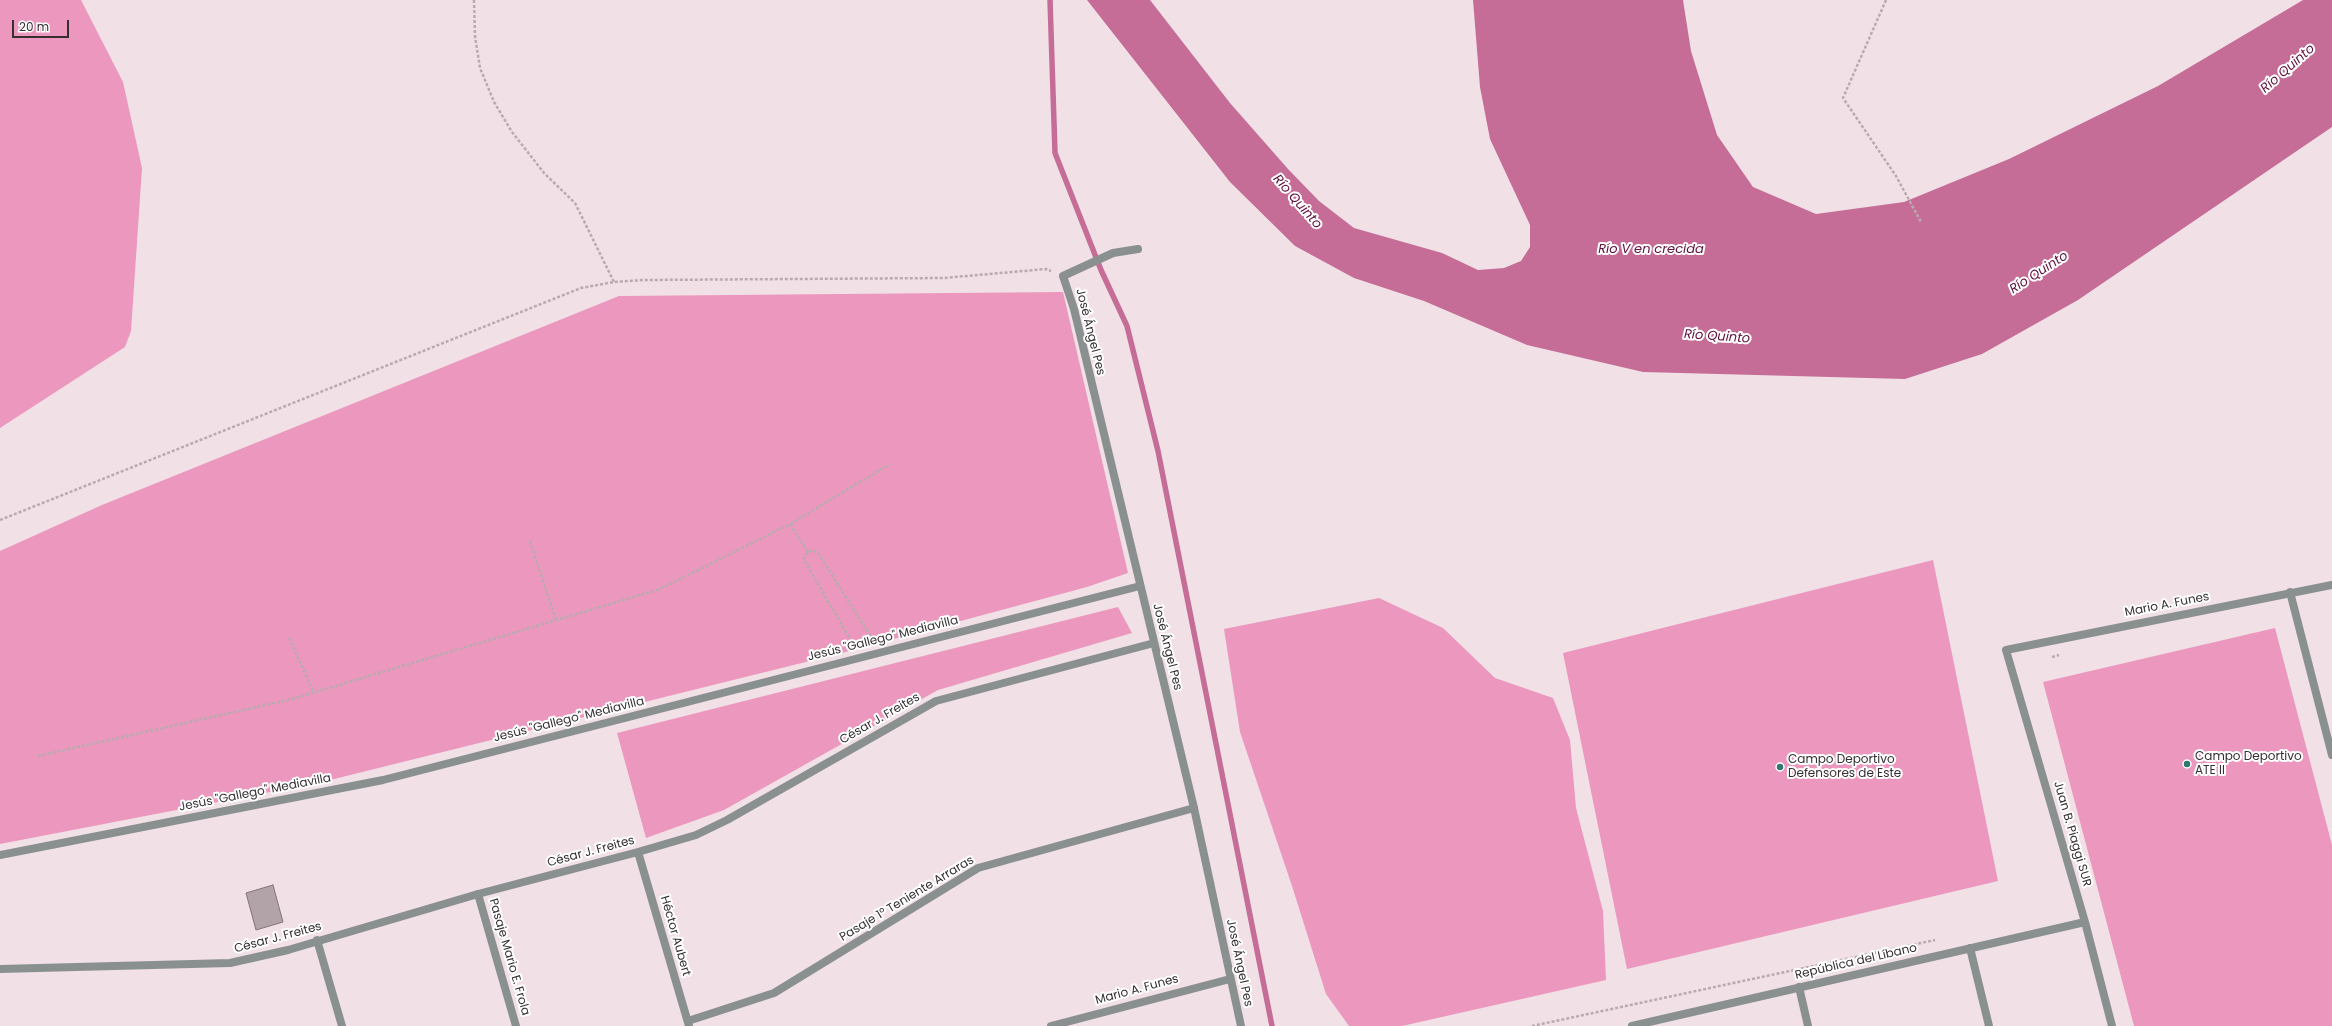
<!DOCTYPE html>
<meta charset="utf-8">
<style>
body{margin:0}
#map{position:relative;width:2332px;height:1026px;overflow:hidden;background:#f1e1e7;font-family:Poppins,sans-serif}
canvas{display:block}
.scale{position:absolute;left:12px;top:20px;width:57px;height:18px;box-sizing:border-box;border:2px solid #352f32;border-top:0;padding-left:5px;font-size:12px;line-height:14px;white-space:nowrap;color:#352f32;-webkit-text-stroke:3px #fff;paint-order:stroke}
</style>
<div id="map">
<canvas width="2332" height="1026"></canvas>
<div class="scale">20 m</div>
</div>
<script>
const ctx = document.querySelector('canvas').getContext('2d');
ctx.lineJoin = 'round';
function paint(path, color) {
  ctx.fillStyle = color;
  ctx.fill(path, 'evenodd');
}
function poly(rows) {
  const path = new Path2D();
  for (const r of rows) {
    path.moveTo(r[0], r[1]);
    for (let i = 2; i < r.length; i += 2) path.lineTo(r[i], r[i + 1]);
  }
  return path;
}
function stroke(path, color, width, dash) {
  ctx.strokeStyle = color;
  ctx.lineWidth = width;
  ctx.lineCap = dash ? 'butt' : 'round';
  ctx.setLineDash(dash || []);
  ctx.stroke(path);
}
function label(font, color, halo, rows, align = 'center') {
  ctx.font = font + ' Poppins,sans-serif';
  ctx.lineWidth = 4;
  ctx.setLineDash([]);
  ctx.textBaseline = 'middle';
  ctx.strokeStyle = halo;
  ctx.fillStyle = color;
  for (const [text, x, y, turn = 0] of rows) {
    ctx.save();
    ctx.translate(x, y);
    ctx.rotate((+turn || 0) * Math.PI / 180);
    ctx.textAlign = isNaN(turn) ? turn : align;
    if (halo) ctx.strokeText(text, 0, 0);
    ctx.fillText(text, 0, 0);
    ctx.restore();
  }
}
const green = poly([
 [0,0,81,0,123,82,142,168,131,331,125,347,0,428],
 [1063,292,1128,573,1087,587,838,654,322,782,0,844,0,551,102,505,619,296],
 [1933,560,1998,881,1627,969,1563,653],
 [1379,598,1443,628,1495,678,1553,698,1570,740,1576,808,1603,911,1606,980,1402,1026,1349,1026,1326,994,1292,886,1240,732,1224,629],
 [1118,607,1132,633,938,690,724,810,646,838,617,733],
 [2275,628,2332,845,2332,1026,2134,1026,2043,682]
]);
const water = poly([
 [1087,0,1150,0,1230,103,1288,169,1319,201,1354,228,1442,253,1478,270,1504,268,1521,261,1530,247,1530,225,1490,139,1480,87,1473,0,1683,0,1691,51,1717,135,1753,187,1816,214,1904,202,2009,159,2158,86,2303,0,2332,0,2332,127,2078,300,1982,354,1905,379,1643,372,1527,345,1424,301,1354,278,1295,246,1230,182]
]);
const stream = poly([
 [1050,0,1055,153,1101,270,1127,326,1158,451,1272,1026]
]);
const building = poly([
 [273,885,283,922,256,930,246,893,273,885]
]);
const path = poly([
 [474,0,475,36,480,68,494,102,512,132,544,173,575,203,614,282],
 [1886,0,1843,98,1896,176,1921,222],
 [0,520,581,288,614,282,644,280,944,278,1046,269,1051,271],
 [790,524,808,552],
 [530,541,556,620],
 [289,638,314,693],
 [854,646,804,560,805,555,812,550,818,553,873,640],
 [2052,657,2059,655],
 [38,756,292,699,660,589,790,524,890,464],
 [1532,1026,1935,940]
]);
const service = poly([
 [478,894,516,1026],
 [688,1021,774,993,978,868,1194,808]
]);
const minor = poly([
 [1138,249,1113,253,1063,276,1074,309,1194,808,1241,1026],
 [2290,592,2332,755],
 [638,852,689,1026],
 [0,855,383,780,1140,586],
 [317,940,342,1026],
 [1970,948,1989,1026],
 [0,969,230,963,288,950,478,894,638,852,696,835,727,820,936,701,1154,643],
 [1799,987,1808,1026],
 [1051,1026,1230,979],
 [1632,1026,2085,922],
 [2112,1026,2085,922,2006,650,2332,585]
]);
const markers = [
 [2187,764,4,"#2f7770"],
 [1780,767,4,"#2f7770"]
];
const streetNames = [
 ["José Ángel Pes",1090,332,76],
 ["Mario A. Funes",2167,605,-11],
 ["Jesús \"Gallego\" Mediavilla",883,639,-14],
 ["José Ángel Pes",1167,647,76],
 ["César J. Freites",880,719,-30],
 ["Jesús \"Gallego\" Mediavilla",569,720,-14],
 ["Jesús \"Gallego\" Mediavilla",255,793,-11],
 ["Juan B. Piaggi SUR",2072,834,74],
 ["César J. Freites",591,852,-15],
 ["Pasaje 1º Teniente Arraras",907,899,-31],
 ["Héctor Aubert",675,936,74],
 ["César J. Freites",278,938,-15],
 ["Pasaje Mario E. Frola",509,957,74],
 ["República del Líbano",1856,962,-13],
 ["José Ángel Pes",1239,963,78],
 ["Mario A. Funes",1137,990,-15]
];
const poiNames = [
 ["Campo Deportivo",2195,757],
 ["ATE II",2195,771],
 ["Campo Deportivo",1788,760],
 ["Defensores de Este",1788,774]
];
const waterNames = [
 ["Río Quinto",2288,69,-41],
 ["Río Quinto",1297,202,49],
 ["Río V en crecida",1651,250],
 ["Río Quinto",2039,273,-33],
 ["Río Quinto",1717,337,4]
];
paint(green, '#ec97bd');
paint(water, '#c56d96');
stroke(stream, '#c56d96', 5.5);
paint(building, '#b2a3a9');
stroke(building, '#817379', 1);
stroke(path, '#b8abb0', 2.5, [3, 2]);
stroke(service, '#89908f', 8);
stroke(minor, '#89908f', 8);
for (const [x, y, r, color] of markers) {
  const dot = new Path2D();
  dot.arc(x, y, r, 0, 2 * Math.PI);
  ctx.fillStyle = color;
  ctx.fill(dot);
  stroke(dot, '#fff', 1.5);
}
label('12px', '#352f32', '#fff', streetNames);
label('12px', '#352f32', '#fff', poiNames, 'left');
label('italic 13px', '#61113e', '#fff', waterNames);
</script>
